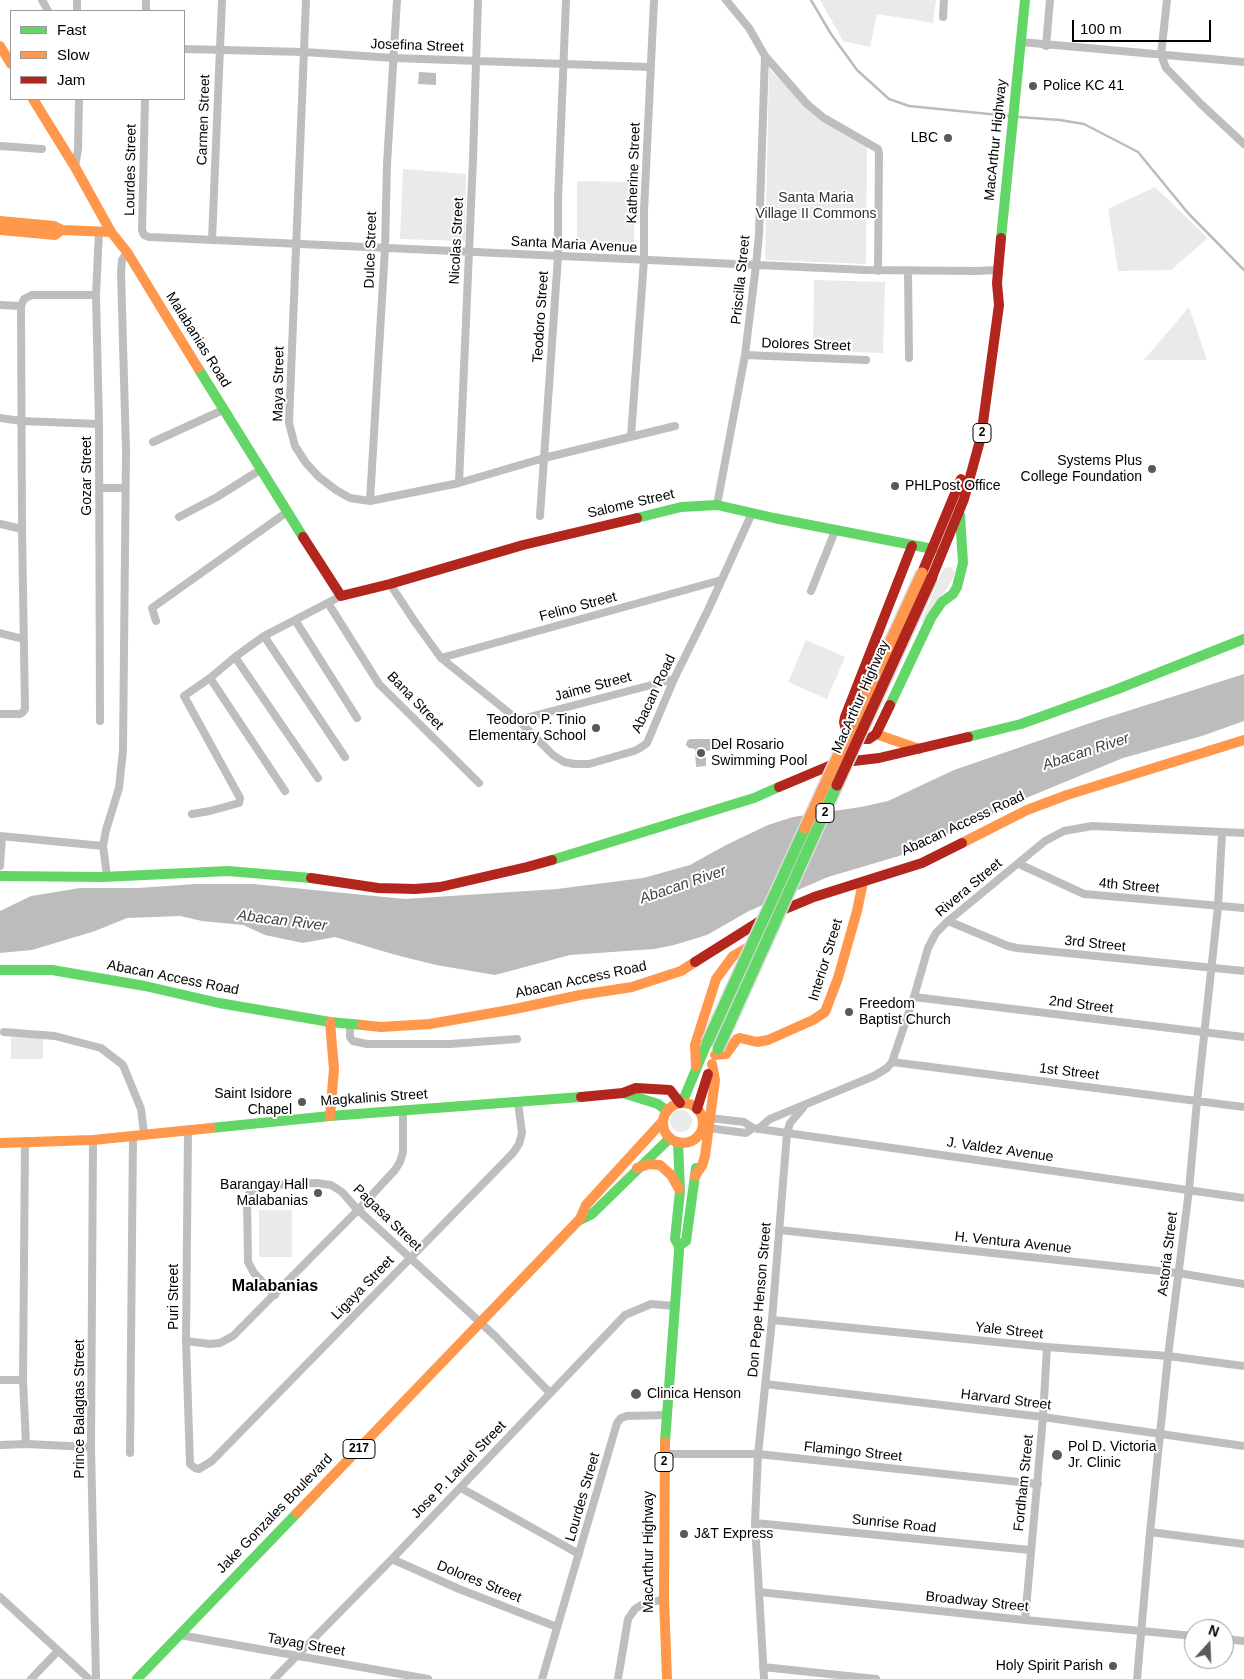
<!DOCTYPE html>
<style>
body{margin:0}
#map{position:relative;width:1244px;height:1679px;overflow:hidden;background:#fff;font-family:Helvetica,sans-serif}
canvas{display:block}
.legend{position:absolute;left:10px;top:10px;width:175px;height:90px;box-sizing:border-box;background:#fff;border:1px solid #999;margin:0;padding:6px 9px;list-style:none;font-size:15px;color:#000}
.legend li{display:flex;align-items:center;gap:10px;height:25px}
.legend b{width:25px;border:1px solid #999}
.north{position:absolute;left:1184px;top:1619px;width:50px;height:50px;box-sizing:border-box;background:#fff;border:1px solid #999;border-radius:50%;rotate:20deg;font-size:14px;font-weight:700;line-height:20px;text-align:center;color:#000}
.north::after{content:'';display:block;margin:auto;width:18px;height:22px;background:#595959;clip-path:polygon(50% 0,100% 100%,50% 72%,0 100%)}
.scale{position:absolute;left:1072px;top:20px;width:139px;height:22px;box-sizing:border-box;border:2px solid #000;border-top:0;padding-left:6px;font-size:15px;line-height:18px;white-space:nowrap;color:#000;-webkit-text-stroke:4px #fff;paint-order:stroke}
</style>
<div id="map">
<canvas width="1244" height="1679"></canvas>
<ul class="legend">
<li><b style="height:6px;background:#63d668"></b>Fast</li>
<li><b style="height:6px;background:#ff974d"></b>Slow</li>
<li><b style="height:6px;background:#b3261e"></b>Jam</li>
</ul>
<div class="north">N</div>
<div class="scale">100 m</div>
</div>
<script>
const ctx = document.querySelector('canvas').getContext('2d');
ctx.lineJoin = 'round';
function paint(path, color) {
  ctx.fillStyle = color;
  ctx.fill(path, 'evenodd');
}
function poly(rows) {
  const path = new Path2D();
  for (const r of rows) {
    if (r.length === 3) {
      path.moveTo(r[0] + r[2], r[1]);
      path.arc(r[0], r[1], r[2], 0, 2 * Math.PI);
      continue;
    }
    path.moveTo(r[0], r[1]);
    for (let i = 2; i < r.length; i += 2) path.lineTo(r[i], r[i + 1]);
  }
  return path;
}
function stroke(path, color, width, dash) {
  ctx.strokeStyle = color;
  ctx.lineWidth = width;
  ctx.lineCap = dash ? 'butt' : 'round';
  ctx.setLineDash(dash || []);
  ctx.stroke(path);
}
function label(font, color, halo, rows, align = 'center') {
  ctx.font = font + ' Helvetica,sans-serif';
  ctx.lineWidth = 4;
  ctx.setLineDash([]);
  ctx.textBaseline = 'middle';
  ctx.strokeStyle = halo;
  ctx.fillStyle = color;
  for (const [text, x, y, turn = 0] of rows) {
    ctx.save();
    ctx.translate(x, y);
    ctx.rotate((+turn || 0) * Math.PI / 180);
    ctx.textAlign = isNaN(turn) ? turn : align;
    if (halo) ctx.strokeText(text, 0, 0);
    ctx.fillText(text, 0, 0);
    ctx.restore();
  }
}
const green = poly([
 [820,0,936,0,933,23,877,14,870,47,843,41],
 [769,69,804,103,867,148,866,264,765,260],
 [403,169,466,174,465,241,400,239],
 [577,181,635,182,634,245,577,244],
 [1155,187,1208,238,1171,270,1118,271,1108,209],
 [814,280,885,282,883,353,813,351],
 [1189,307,1207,360,1144,360],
 [951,567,955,572,953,579,926,620,920,624,944,568],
 [806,640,845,657,827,699,788,682],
 [11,1037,43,1038,43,1059,11,1059],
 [681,1121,11],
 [259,1210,292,1210,292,1257,259,1257]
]);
const water = poly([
 [419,72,436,73,436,85,418,84],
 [1244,674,1244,721,1202,736,1123,758,1031,796,899,856,828,877,749,911,707,935,674,945,654,949,570,955,495,975,436,965,396,955,335,937,303,943,265,935,243,925,202,921,180,916,127,918,95,931,32,950,0,953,0,911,31,896,80,888,138,888,196,884,253,884,405,899,557,889,643,878,690,865,726,845,768,825,793,817,861,807,888,801,954,770,1096,721],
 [690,739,712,739,716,741,717,745,715,749,707,751,706,753,706,766,696,767,695,749,689,748,686,745,687,741]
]);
const stream = poly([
 [811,0,831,34,857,70,889,99,909,106,1009,116],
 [1019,117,1060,120,1084,124,1138,152,1188,213,1244,270]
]);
const street = poly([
 [42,0,48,11],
 [306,0,289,423,295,446,306,463,319,477,336,490,350,498,370,501,459,483,544,458,675,426],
 [726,0,749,28,765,56,807,104,824,118,878,149,879,154,878,271],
 [1167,0,1161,55,1166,68,1202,105,1244,144],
 [77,11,77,0],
 [146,11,146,0],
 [943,17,944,0],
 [1021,42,1244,62],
 [1046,46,1050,0],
 [184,49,304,52,394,58,650,67],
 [145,99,142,230,144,235,149,237,866,270,975,271,998,270],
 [0,146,42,149],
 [75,167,78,149,79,99],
 [99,231,96,295,99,424,100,721],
 [212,240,222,0],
 [908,271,909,358],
 [0,305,21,306],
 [745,355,866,360],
 [0,418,21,421,99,424],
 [631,436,644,260,644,211,654,0],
 [153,442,223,410],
 [459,483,473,159,478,0],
 [99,488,125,488],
 [370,501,385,248,387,164,397,0],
 [717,505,745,355,756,265,759,235,765,56],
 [540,516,558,256,558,200,566,0],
 [179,517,217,497,260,470],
 [0,524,22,529],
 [390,584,415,622,441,658,518,720,553,755,564,762,574,764,589,764,634,751,640,748,647,743,674,679,709,608,752,513],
 [811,591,835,531],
 [328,603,379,684,479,783],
 [295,620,357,718],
 [156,621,152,608,287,512],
 [0,633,23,639],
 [264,636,345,757],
 [235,657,318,778],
 [441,658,721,580],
 [210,678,285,791],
 [0,714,20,714,23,712,25,709,22,529,21,306,24,299,32,295,96,295],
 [518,720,674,679],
 [192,814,210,811,239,803,240,798,184,696,210,678,235,657,264,636,341,596],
 [0,836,103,846],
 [1019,864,1084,894,1244,908],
 [0,866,2,837],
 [107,876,103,846,106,830,119,788,123,750,126,451,121,272,122,260,127,252],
 [948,921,1008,946,1017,948,1244,971],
 [914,997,1244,1037],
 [350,1024,350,1037,353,1041,367,1044,450,1044,517,1039],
 [4,1032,55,1036,101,1048,123,1065,141,1109,144,1134],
 [892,1062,1244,1107],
 [710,1118,744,1122,753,1128,787,1133,1244,1198],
 [708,1128,746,1133,753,1128],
 [758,1129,770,1119,874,1076,887,1068,892,1062,914,997,928,948,936,933,948,921,1045,841,1064,831,1092,826,1244,833],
 [188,1130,186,1341,190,1464,195,1468,199,1469,212,1461,513,1153,519,1144,522,1133,518,1103],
 [93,1140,91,1447,96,1679],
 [25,1144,23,1380,26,1444],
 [779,1230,1178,1273,1244,1284],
 [275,1295,254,1273,248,1262,247,1198,250,1192,267,1185,316,1183,331,1185,342,1192,356,1208,495,1336,550,1393],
 [772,1320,1047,1347,1168,1356,1244,1366],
 [186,1341,210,1344,220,1343,233,1336,358,1210,395,1170,400,1162,403,1152,403,1111],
 [0,1380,23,1380],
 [765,1384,1043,1417,1244,1446],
 [0,1445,26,1444,91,1447],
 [130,1453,133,1135],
 [664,1454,758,1454,1038,1484],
 [461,1488,579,1554],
 [755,1523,1030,1550],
 [1150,1532,1244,1544],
 [392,1559,459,1589,557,1627],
 [759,1592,1025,1620,1194,1636],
 [0,1597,89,1679],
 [1025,1620,1043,1417,1047,1347],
 [180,1635,428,1679],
 [1224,1639,1244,1641],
 [763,1667,876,1679],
 [31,1679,58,1651],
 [274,1679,392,1559,625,1315,651,1304,674,1306],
 [542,1679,617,1423,621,1418,627,1416,666,1415],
 [618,1679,628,1619,635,1609,641,1605,664,1599],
 [764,1679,755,1523,758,1454,772,1320,787,1133,790,1123,803,1108],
 [1137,1679,1150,1532,1168,1356,1189,1190,1197,1101,1218,907,1222,833]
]);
const fast = poly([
 [1001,238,1025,0],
 [198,368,303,537],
 [637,518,681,507,717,505,774,518,933,549],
 [890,705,931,618,942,602,953,594,957,587,963,563,960,515],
 [968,737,1021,724,1115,690,1244,639],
 [552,860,754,798,779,787],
 [0,876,103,877,228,871,311,878],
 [0,970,52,970,145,986,219,1003,330,1022,362,1025],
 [623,1093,658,1104,667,1111],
 [682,1103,707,1043],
 [211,1128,330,1116,581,1097],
 [578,1221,592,1214,670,1138],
 [679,1246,686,1241,696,1168],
 [665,1442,679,1251,679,1246,675,1239,680,1191,678,1142],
 [137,1679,297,1513]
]);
const slow = poly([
 [0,46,11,64],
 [33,99,75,167,111,232,127,252,198,368],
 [0,221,54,226,62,230,111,232],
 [0,230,55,235,62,230],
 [876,734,919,749],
 [962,843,1027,810,1067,795,1244,740],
 [330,1022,334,1069,330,1116],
 [362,1025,381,1027,430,1024,515,1009,580,995,632,987,681,971,695,962],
 [715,1055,726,1054,737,1039,740,1038,757,1042,768,1040,813,1020,825,1012,838,978,857,911,863,882],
 [696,1066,695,1045,716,979,733,956,752,945],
 [683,1123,20],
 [0,1143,93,1140,211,1128],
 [637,1168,649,1164,660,1165,671,1175,679,1189],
 [695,1176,702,1166,705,1156,715,1080,712,1064],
 [580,1219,586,1205,663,1121],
 [665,1442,664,1599,667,1679],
 [297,1513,578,1221]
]);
const jam = poly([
 [303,537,341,596,390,584,523,545,637,518],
 [922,573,961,479],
 [932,577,964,499,981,437,999,305,997,283,1001,238],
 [890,705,876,734,869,739,861,739,853,736,846,730,844,722,845,717,912,546],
 [779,787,836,763,879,758,968,737],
 [311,878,378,888,415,889,440,887,527,867,552,860],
 [778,912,814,897,922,863,962,843],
 [695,962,765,918],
 [581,1097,623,1093,636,1088,670,1090,680,1103],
 [697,1109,708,1074]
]);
const fastBridge = poly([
 [707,1043,805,828],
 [718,1049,837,785]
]);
const slowBridge = poly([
 [805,828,922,573]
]);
const jamBridge = poly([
 [837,785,932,577]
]);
const markers = [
 [1033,86,5,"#595959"],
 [948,138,5,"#595959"],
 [1152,469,5,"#595959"],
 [895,486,5,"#595959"],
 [596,728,5,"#595959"],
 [701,753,5,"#595959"],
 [849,1012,5,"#595959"],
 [302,1102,5,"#595959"],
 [318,1193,5,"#595959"],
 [636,1394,6,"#595959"],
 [1057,1455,6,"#595959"],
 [684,1534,5,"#595959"],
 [1113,1666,5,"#595959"]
];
const shields = [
 [982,433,18],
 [825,813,18],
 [359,1449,32],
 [664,1462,18]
];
const shieldNames = [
 ["2",982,433],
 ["2",825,813],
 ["217",359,1449],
 ["2",664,1462]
];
const streetNames = [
 ["Josefina Street",417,46,2],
 ["Carmen Street",204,120,-88],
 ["MacArthur Highway",996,140,-84],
 ["Lourdes Street",131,170,-89],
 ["Katherine Street",634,173,-88],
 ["Nicolas Street",457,241,-87],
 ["Santa Maria Avenue",574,245,3],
 ["Dulce Street",371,250,-88],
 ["Priscilla Street",741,280,-84],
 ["Teodoro Street",541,317,-86],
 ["Malabanias Road",198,340,58],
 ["Dolores Street",806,345,2],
 ["Maya Street",279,384,-89],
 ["Gozar Street",87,476,-90],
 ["Salome Street",631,504,-13],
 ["Felino Street",578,607,-15],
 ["Jaime Street",593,687,-15],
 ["Abacan Road",654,694,-65],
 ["MacArthur Highway",861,697,-66],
 ["Bana Street",415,701,46],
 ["Abacan Access Road",963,824,-25],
 ["4th Street",1129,886,5],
 ["Rivera Street",969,888,-40],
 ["3rd Street",1095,944,6],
 ["Interior Street",826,960,-73],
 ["Abacan Access Road",173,978,11],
 ["Abacan Access Road",581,980,-12],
 ["2nd Street",1081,1005,7],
 ["1st Street",1069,1072,7],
 ["Magkalinis Street",374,1098,-4],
 ["J. Valdez Avenue",1000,1150,8],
 ["Pagasa Street",387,1218,44],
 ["H. Ventura Avenue",1013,1243,6],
 ["Astoria Street",1168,1254,-83],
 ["Ligaya Street",363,1288,-46],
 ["Puri Street",174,1297,-90],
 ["Don Pepe Henson Street",760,1300,-85],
 ["Yale Street",1009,1331,6],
 ["Harvard Street",1006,1400,7],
 ["Prince Balagtas Street",80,1409,-90],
 ["Flamingo Street",853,1452,6],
 ["Jose P. Laurel Street",459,1470,-46],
 ["Fordham Street",1024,1483,-84],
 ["Lourdes Street",583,1497,-74],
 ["Jake Gonzales Boulevard",275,1514,-46],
 ["Sunrise Road",894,1524,6],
 ["MacArthur Highway",649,1552,-90],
 ["Dolores Street",479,1582,22],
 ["Broadway Street",977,1602,6],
 ["Tayag Street",306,1645,10]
];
const poiNames = [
 ["Police KC 41",1043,86],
 ["LBC",938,138,"right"],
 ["Systems Plus",1142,461,"right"],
 ["College Foundation",1142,477,"right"],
 ["PHLPost Office",905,486],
 ["Teodoro P. Tinio",586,720,"right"],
 ["Elementary School",586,736,"right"],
 ["Del Rosario",711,745],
 ["Swimming Pool",711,761],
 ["Freedom",859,1004],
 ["Baptist Church",859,1020],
 ["Saint Isidore",292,1094,"right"],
 ["Chapel",292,1110,"right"],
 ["Barangay Hall",308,1185,"right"],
 ["Malabanias",308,1201,"right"],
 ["Clinica Henson",647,1394],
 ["Pol D. Victoria",1068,1447],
 ["Jr. Clinic",1068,1463],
 ["J&T Express",694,1534],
 ["Holy Spirit Parish",1103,1666,"right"]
];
const parkNames = [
 ["Santa Maria",816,198],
 ["Village II Commons",816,214]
];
const waterNames = [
 ["Abacan River",1086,752,-18],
 ["Abacan River",683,885,-19],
 ["Abacan River",282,921,7]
];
const quarterNames = [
 ["Malabanias",275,1287]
];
paint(green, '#eaeaea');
paint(water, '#bcbcbc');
stroke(stream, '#bcbcbc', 2.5);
stroke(street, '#bebebe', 8);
stroke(fast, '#63d668', 10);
stroke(slow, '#ff974d', 10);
stroke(jam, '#b3261e', 10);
stroke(fastBridge, '#dbdbdb', 14, []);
stroke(slowBridge, '#dbdbdb', 14, []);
stroke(jamBridge, '#dbdbdb', 14, []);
stroke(fastBridge, '#63d668', 11);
stroke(slowBridge, '#ff974d', 11);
stroke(jamBridge, '#b3261e', 11);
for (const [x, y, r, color] of markers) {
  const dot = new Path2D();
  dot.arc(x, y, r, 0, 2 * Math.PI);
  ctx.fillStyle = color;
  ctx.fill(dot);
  stroke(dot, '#fff', 2);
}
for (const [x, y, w] of shields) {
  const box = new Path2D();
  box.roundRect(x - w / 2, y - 9.5, w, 19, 4);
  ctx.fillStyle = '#fff';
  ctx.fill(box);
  stroke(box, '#000', 1);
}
label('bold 12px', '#000', null, shieldNames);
label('14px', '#000', '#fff', streetNames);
label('14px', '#000', '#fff', poiNames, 'left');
label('14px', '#303030', '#fff', parkNames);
label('italic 15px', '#414141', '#fff', waterNames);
label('bold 16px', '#000', '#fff', quarterNames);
</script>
